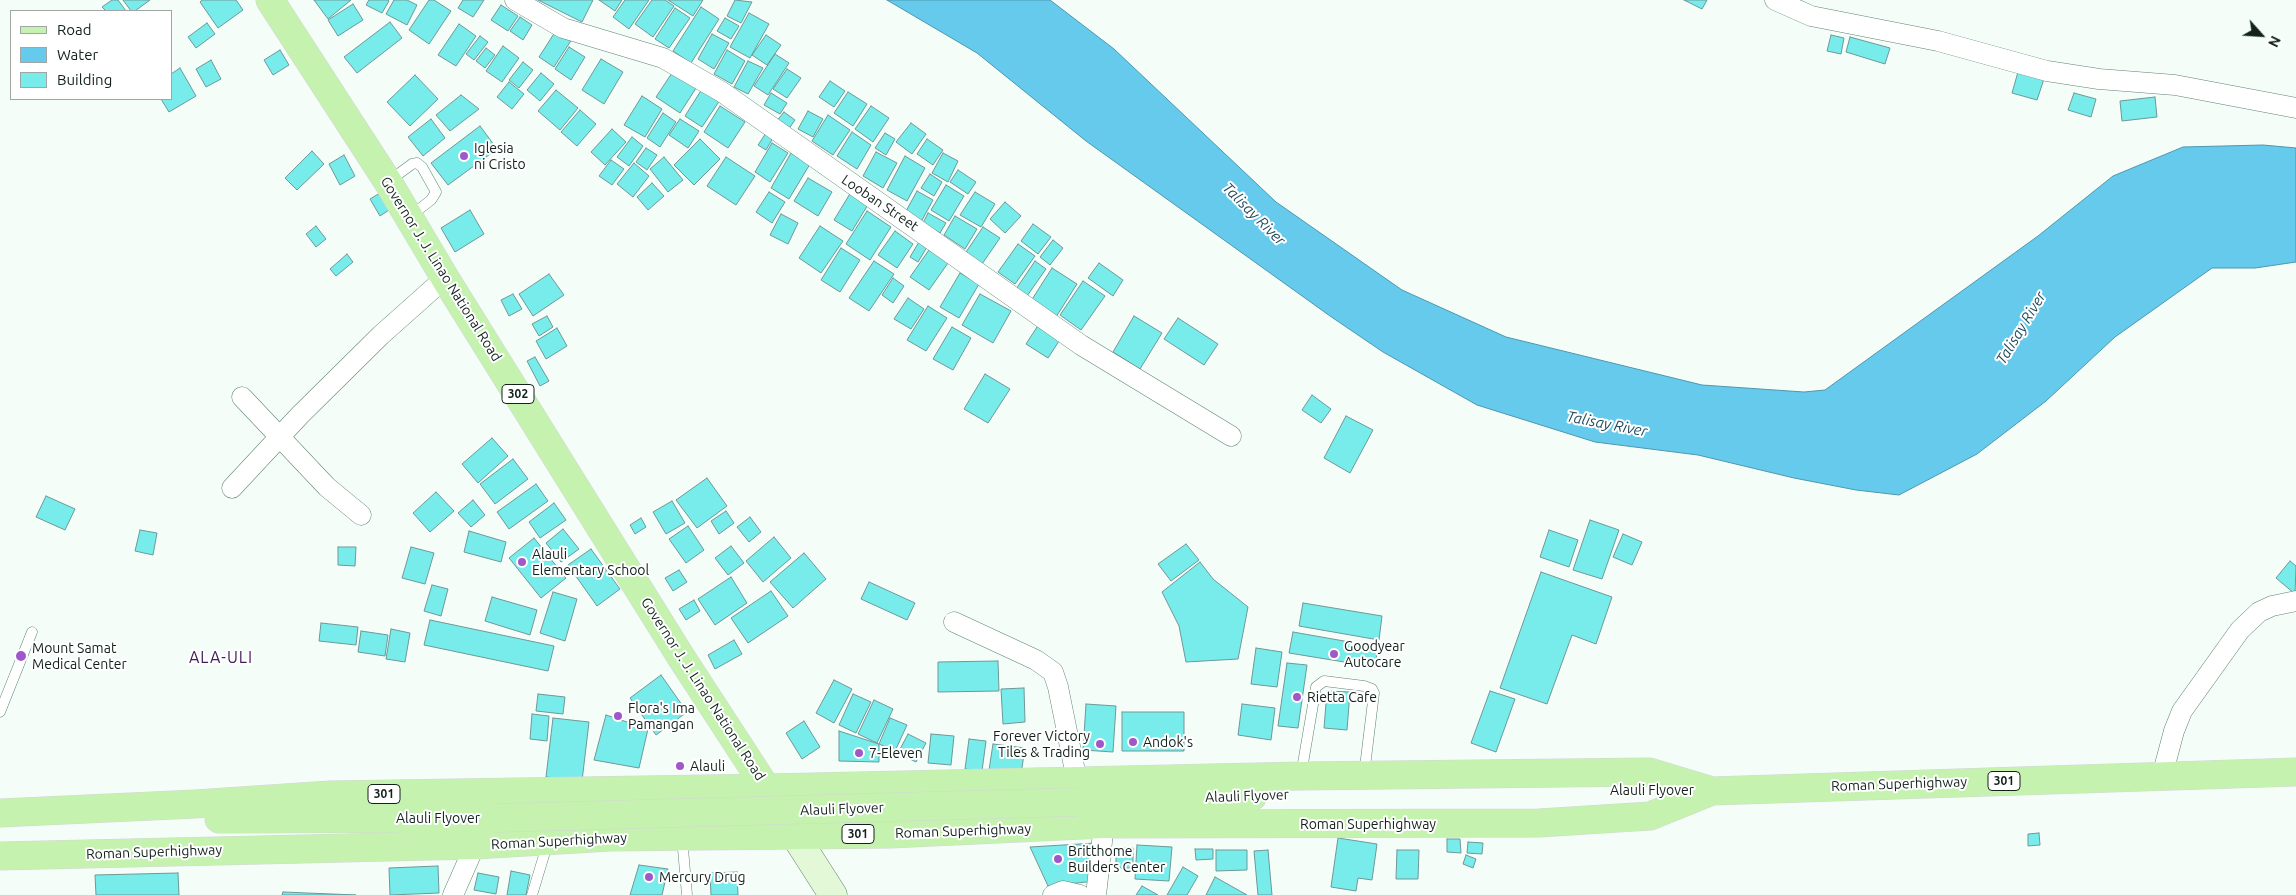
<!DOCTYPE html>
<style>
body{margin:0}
#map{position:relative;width:2296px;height:895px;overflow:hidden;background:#f5fdf9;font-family:Ubuntu,sans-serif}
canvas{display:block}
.legend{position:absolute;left:10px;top:10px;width:162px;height:90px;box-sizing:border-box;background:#fff;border:1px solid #a0a6a4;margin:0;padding:6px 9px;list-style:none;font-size:15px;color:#12211b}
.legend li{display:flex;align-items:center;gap:10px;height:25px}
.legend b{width:25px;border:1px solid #a0a6a4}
.north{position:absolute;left:2236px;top:10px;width:50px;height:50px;-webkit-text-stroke:4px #fff;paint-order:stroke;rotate:116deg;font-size:14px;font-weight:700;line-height:20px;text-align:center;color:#12211b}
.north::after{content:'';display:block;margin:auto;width:18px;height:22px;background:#12211b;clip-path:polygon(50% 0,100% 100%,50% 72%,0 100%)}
</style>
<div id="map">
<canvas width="2296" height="895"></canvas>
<ul class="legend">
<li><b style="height:6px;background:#c5f2af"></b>Road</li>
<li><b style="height:14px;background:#66caed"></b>Water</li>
<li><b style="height:14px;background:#78eceb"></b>Building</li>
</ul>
<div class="north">N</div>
</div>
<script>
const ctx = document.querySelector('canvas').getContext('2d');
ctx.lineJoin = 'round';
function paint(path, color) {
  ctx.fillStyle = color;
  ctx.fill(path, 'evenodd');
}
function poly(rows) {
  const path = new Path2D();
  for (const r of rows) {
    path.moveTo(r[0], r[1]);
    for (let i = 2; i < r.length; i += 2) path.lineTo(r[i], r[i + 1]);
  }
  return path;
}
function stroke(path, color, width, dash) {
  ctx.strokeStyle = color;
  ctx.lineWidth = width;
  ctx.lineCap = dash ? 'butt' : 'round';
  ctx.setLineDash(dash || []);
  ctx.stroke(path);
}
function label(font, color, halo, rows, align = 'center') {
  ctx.font = font + ' Ubuntu,sans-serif';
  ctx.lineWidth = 4;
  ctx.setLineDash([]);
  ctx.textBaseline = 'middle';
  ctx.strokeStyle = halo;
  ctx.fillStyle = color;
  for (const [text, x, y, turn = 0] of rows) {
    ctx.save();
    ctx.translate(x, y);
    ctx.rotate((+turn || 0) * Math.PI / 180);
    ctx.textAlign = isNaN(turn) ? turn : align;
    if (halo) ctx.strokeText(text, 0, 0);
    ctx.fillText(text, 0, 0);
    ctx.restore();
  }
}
const water = poly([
 [887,0,1050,0,1114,49,1276,202,1402,290,1506,337,1702,385,1804,392,1825,390,2038,236,2113,176,2183,147,2263,145,2296,148,2296,262,2255,268,2212,268,2115,337,2046,401,1977,454,1899,495,1856,490,1794,478,1698,455,1595,442,1477,405,1383,352,1330,316,1086,141,977,53,887,0]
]);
const building = poly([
 [112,0,118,0,126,11,106,11,102,7,112,0],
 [123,0,150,0,135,11,131,11,123,0],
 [202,0,236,0,243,10,218,28,200,2,202,0],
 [314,0,351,0,328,19,314,0],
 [369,0,388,0,389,1,382,13,366,5,369,0],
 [394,0,407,0,417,5,407,25,386,14,394,0],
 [429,0,434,0,451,11,429,44,409,30,429,0],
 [463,0,484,0,473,17,458,8,463,0],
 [538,0,593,0,582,22,538,0],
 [599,0,622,0,615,11,599,0],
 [625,0,649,0,629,29,613,17,625,0],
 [652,0,665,0,674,6,653,37,635,24,652,0],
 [668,0,703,0,693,16,668,0],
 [735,0,752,2,741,23,727,16,735,0],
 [1684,0,1707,0,1702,9,1684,0],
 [353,4,363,20,338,36,328,20,353,4],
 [501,5,518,16,508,31,491,20,501,5],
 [701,7,719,19,691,63,673,51,701,7],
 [675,8,690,18,669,48,655,39,675,8],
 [749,13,769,24,750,58,730,47,749,13],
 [520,17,532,25,523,40,510,31,520,17],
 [725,18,739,26,731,39,717,31,725,18],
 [390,22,402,38,357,73,344,57,390,22],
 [207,23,215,34,196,48,188,37,207,23],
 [459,24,476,36,456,66,438,55,459,24],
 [557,29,572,39,554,67,539,57,557,29],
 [712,34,729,43,714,69,698,59,712,34],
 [766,35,781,45,767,65,752,55,766,35],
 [1831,35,1844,38,1841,54,1827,51,1831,35],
 [480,36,488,42,474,60,466,54,480,36],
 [1850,37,1890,48,1885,64,1846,52,1850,37],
 [503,46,519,58,502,82,486,71,503,46],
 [569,47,585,57,571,80,555,69,569,47],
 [486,48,495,55,485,68,476,61,486,48],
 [280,50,289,65,273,75,264,60,280,50],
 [727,50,745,61,732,84,714,74,727,50],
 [775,54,789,63,768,95,754,86,775,54],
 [601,59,623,72,604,104,582,90,601,59],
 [211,60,221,79,206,87,196,69,211,60],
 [748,61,763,68,748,94,734,87,748,61],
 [523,62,533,70,519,88,509,80,523,62],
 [180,68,196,96,169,112,161,99,171,99,171,74,180,68],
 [787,69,801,78,787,98,773,89,787,69],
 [674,70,698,85,680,113,656,97,674,70],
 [2018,72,2044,79,2037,100,2012,93,2018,72],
 [541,73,554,84,540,101,527,90,541,73],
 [415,75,438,99,410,126,387,102,415,75],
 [830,81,845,91,834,107,819,97,830,81],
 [509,82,524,94,512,109,497,97,509,82],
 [702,89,720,100,702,127,685,116,702,89],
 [556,90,578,108,560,130,538,111,556,90],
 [848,92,867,104,853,126,834,113,848,92],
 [771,93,787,103,780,114,764,105,771,93],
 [2074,93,2096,99,2091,117,2068,110,2074,93],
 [461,95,479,109,450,131,436,115,461,95],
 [642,96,662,109,645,137,624,125,642,96],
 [2155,97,2157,117,2122,121,2120,101,2155,97],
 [720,106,745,122,728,148,704,132,720,106],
 [871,106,889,118,873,142,855,129,871,106],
 [580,110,596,124,577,146,561,132,580,110],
 [808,111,823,119,813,137,798,129,808,111],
 [784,112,795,120,788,130,776,122,784,112],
 [663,113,676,122,660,147,647,138,663,113],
 [828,115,850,130,833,155,812,141,828,115],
 [431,119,445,138,423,156,408,137,431,119],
 [680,119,699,131,688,148,669,135,680,119],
 [911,123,926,134,912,154,896,142,911,123],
 [480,126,497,149,448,185,431,163,480,126],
 [612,129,626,142,605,165,591,152,612,129],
 [852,132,871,145,857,169,837,156,852,132],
 [766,133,773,138,766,150,758,145,766,133],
 [885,133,895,139,886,155,875,148,885,133],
 [632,137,643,146,629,166,617,157,632,137],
 [700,139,720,159,694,185,674,165,700,139],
 [927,139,943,150,933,165,917,154,927,139],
 [772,143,788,153,770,182,755,172,772,143],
 [646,148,657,155,647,170,636,162,646,148],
 [312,151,324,164,297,190,285,178,312,151],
 [876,152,897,163,883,188,863,176,876,152],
 [791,153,810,164,789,199,771,188,791,153],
 [943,153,958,161,948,182,932,173,943,153],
 [344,155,355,176,340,185,329,164,344,155],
 [905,156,925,168,907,201,887,190,905,156],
 [664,157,683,180,668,192,650,169,664,157],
 [726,157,755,176,736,205,707,186,726,157],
 [611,160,624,169,612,185,599,176,611,160],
 [634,163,649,176,633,197,617,184,634,163],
 [958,170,976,182,968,194,950,182,958,170],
 [930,174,942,182,934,196,921,188,930,174],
 [808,178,832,192,818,216,794,201,808,178],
 [652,183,664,196,648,210,637,197,652,183],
 [946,185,964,196,949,221,931,210,946,185],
 [917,191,933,200,921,222,905,213,917,191],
 [769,192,785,202,772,223,756,212,769,192],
 [851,192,869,203,852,231,834,220,851,192],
 [975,192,995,204,981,227,960,215,975,192],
 [380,193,389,210,380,216,370,199,380,193],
 [1005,202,1021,216,1005,233,990,219,1005,202],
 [470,210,484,234,455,252,441,228,470,210],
 [867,211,891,227,870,260,846,244,867,211],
 [928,213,946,223,940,233,923,223,928,213],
 [781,214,798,223,788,244,770,235,781,214],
 [955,216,977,229,965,249,944,235,955,216],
 [1033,224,1051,237,1038,254,1021,241,1033,224],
 [316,226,326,239,316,247,306,234,316,226],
 [820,226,843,241,821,273,799,258,820,226],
 [983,227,1000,238,982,264,966,252,983,227],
 [895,231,913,244,897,268,878,255,895,231],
 [1053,240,1063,248,1050,265,1040,257,1053,240],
 [919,242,927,247,918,262,910,257,919,242],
 [1018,244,1035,256,1015,284,998,272,1018,244],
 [841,248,860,260,840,292,821,280,841,248],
 [929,250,948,263,929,290,910,277,929,250],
 [347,254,353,262,336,276,330,269,347,254],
 [874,261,894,274,869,311,849,298,874,261],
 [1035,261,1046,269,1027,296,1016,289,1035,261],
 [1099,263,1123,280,1113,296,1088,278,1099,263],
 [1052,268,1077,284,1056,317,1031,301,1052,268],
 [960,273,979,284,959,318,940,307,960,273],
 [549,274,564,295,533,316,519,294,549,274],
 [893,278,904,286,893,303,882,295,893,278],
 [1083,281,1105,296,1081,330,1060,315,1083,281],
 [513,294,522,309,509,316,501,300,513,294],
 [980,294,1011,311,993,343,962,325,980,294],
 [908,298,924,309,911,329,894,319,908,298],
 [928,306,947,318,926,351,907,340,928,306],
 [547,316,553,327,539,336,532,324,547,316],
 [1134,316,1162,333,1140,369,1113,352,1134,316],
 [1178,318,1218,344,1204,365,1164,339,1178,318],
 [1039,324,1061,338,1048,358,1026,344,1039,324],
 [952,327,971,338,953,370,933,359,952,327],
 [557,328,567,346,546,359,536,341,557,328],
 [535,357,549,381,540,386,527,361,535,357],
 [985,374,1010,389,988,423,964,409,985,374],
 [1312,395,1331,409,1321,423,1302,410,1312,395],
 [1346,416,1373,430,1350,473,1324,458,1346,416],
 [492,438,508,456,478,483,462,464,492,438],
 [513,459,528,479,495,504,480,484,513,459],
 [707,478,727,506,697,528,676,500,707,478],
 [536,484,548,501,509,529,497,512,536,484],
 [436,492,454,511,430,532,413,513,436,492],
 [46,496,75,509,65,530,36,517,46,496],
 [473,500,485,515,471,527,458,513,473,500],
 [672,501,685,523,666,534,653,512,672,501],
 [554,503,566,520,540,538,529,522,554,503],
 [726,511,734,523,719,534,711,521,726,511],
 [750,517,761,532,749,542,737,527,750,517],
 [641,518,646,527,635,534,630,525,641,518],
 [1590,520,1619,530,1602,579,1573,570,1590,520],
 [688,526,704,550,686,563,669,539,688,526],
 [563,529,579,549,561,562,546,543,563,529],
 [140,530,157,533,153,555,135,551,140,530],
 [1549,530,1578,540,1569,567,1540,557,1549,530],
 [469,531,506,542,501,562,464,552,469,531],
 [1623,534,1642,542,1632,565,1613,557,1623,534],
 [774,537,791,558,763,582,746,561,774,537],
 [534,538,566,578,541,598,509,558,534,538],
 [1186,544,1199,560,1171,581,1158,564,1186,544],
 [731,546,744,563,728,575,715,558,731,546],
 [338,547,356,547,355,566,338,565,338,547],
 [411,547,434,553,425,584,402,578,411,547],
 [591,549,620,589,597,606,568,565,591,549],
 [804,553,826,579,793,608,770,582,804,553],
 [2290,561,2296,566,2295,594,2276,578,2290,561],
 [1200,562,1213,579,1248,607,1238,659,1186,662,1179,626,1162,592,1200,562],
 [679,570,687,582,673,591,665,578,679,570],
 [1541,572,1612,597,1596,644,1572,635,1547,704,1500,688,1541,572],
 [731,577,747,603,715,625,698,599,731,577],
 [869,582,915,603,907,620,861,599,869,582],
 [432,585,448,589,441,616,424,611,432,585],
 [771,591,788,616,748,643,731,618,771,591],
 [553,592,577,599,565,641,540,633,553,592],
 [492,597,537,610,530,635,485,621,492,597],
 [694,600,700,611,686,620,679,609,694,600],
 [1303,603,1382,616,1379,640,1299,626,1303,603],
 [430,620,554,646,548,671,424,645,430,620],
 [321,623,358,627,356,645,319,641,321,623],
 [391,629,410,633,405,662,386,659,391,629],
 [361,631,388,635,385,656,358,652,361,631],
 [1293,632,1378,647,1375,667,1289,653,1293,632],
 [734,640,742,654,715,669,708,655,734,640],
 [1256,648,1282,652,1277,687,1251,684,1256,648],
 [998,661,999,691,938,692,938,662,998,661],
 [1287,663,1307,665,1298,728,1278,726,1287,663],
 [661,675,687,712,656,735,630,698,661,675],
 [834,680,852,689,834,723,816,713,834,680],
 [1024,688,1025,722,1003,724,1001,689,1024,688],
 [1327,691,1350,692,1347,730,1324,728,1327,691],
 [1490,691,1515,699,1496,752,1471,743,1490,691],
 [538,694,565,697,563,714,536,711,538,694],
 [853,694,871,702,856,733,839,725,853,694],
 [874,700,893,709,877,743,858,734,874,700],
 [1086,704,1116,706,1113,752,1083,750,1086,704],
 [1242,704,1275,708,1271,740,1238,735,1242,704],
 [1122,712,1184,712,1184,751,1122,751,1122,712],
 [532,714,549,716,547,741,530,739,532,714],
 [606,715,648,729,639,768,594,760,606,715],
 [553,718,589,722,582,781,546,777,553,718],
 [890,718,907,725,895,751,879,744,890,718],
 [804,721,820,747,802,759,786,733,804,721],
 [839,731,879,744,879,762,839,761,839,731],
 [908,734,926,743,916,762,898,753,908,734],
 [931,734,954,736,951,765,928,763,931,734],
 [969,739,986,741,982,771,965,769,969,739],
 [993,744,1025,748,1021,774,989,770,993,744],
 [2039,833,2040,845,2028,846,2028,834,2039,833],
 [1338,838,1377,844,1372,880,1358,878,1356,891,1331,887,1338,838],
 [1447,839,1460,839,1461,853,1447,852,1447,839],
 [1468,842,1483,843,1482,854,1467,853,1468,842],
 [1096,843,1096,881,1048,886,1030,847,1096,843],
 [1137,845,1172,847,1169,881,1135,879,1137,845],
 [1116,848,1133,848,1133,868,1116,868,1116,848],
 [1195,849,1213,849,1213,859,1196,860,1195,849],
 [1216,850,1247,850,1247,870,1216,871,1216,850],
 [1268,850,1272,895,1258,895,1254,851,1268,850],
 [1397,850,1419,850,1418,879,1396,879,1397,850],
 [1466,855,1476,859,1473,868,1463,864,1466,855],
 [639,865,668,869,662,895,630,895,639,865],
 [438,866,439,893,390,895,389,868,438,866],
 [1183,867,1198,876,1187,895,1167,895,1183,867],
 [511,871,530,875,526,895,507,895,511,871],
 [737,872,738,895,711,895,710,873,737,872],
 [178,873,179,895,96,895,95,875,178,873],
 [478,873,499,877,496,894,474,890,478,873],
 [1215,877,1247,895,1206,895,1215,877],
 [1142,886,1158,895,1136,895,1142,886],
 [283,892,356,895,282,895,283,892]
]);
const service = poly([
 [389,181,412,164,417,163,422,167,436,192,431,200,409,217],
 [0,712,32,632],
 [1301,775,1316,687,1324,681,1364,686,1372,689,1374,693,1364,775],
 [682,837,687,895],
 [532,895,548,842]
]);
const minor = poly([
 [515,0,563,28,663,58,722,92,1081,345,1231,436],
 [1775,0,1811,16,1938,41,2047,71,2099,79,2175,85,2296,108],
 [242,397,327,487,361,515],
 [232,488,300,415,381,335,445,278],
 [954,622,1036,660,1053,672,1058,687,1077,781],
 [2162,776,2174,731,2182,711,2240,630,2259,612,2272,606,2296,601],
 [453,895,475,845],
 [1053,895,1063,891,1080,895],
 [1096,895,1104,824]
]);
const secondary = poly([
 [794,834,833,895]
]);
const primary = poly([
 [270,0,388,182,445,278,681,657,774,800],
 [1076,802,1253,796],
 [0,813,195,804,330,795,768,788,1301,776,1649,772,1712,791,2296,772],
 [219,819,497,818],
 [0,856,475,845,610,837,891,834,1104,824,1539,823,1650,816,1712,791]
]);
const primaryBridge = poly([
 [497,818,1076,802]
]);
const markers = [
 [464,156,5,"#a057ca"],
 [522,562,5,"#a057ca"],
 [1334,654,5,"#a057ca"],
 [21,656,6,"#a057ca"],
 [1297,697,5,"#a057ca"],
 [618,716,5,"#a057ca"],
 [1133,742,5,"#a057ca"],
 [1100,744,5,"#a057ca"],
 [859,753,5,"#a057ca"],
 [680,766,5,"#a057ca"],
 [1058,859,5,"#a057ca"],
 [649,877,5,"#a057ca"]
];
const shields = [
 [518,394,32],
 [2004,781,32],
 [384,794,32],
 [858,834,32]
];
const shieldNames = [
 ["302",518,394],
 ["301",2004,781],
 ["301",384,794],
 ["301",858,834]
];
const poiNames = [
 ["Iglesia",474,148],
 ["ni Cristo",474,164],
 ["Alauli",532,554],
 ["Elementary School",532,570],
 ["Goodyear",1344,646],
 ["Autocare",1344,662],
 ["Mount Samat",32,648],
 ["Medical Center",32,664],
 ["Rietta Cafe",1307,697],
 ["Flora's Ima",628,708],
 ["Pamangan",628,724],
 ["Forever Victory",1090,736,"right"],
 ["Tiles & Trading",1090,752,"right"],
 ["Andok's",1143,742],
 ["7-Eleven",869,753],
 ["Alauli",690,766],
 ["Britthome",1068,851],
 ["Builders Center",1068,867],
 ["Mercury Drug",659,877]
];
const streetNames = [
 ["Looban Street",880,203,34],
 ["Governor J. J. Linao National Road",441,269,58],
 ["Governor J. J. Linao National Road",703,689,57],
 ["Roman Superhighway",1899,784,-2],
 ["Alauli Flyover",1652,790],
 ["Alauli Flyover",1247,796,-2],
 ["Alauli Flyover",842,809,-2],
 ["Alauli Flyover",438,818],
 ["Roman Superhighway",1368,824],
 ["Roman Superhighway",963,831,-2],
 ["Roman Superhighway",559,841,-3],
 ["Roman Superhighway",154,852,-2]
];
const waterNames = [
 ["Talisay River",1254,214,45],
 ["Talisay River",2021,328,-59],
 ["Talisay River",1607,424,11]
];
const quarterNames = [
 ["ALA-ULI",221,658]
];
paint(water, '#66caed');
stroke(water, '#4d97ae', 1);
paint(building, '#78eceb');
stroke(building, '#6c9998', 1);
stroke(service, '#5f8474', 11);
stroke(minor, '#5f8474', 21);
stroke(secondary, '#5f8474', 29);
stroke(primary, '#d4d7d6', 29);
stroke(service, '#fff', 10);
stroke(minor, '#fff', 20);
stroke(secondary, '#e2f8d7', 28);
stroke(primary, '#c5f2af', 28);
stroke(primaryBridge, '#d4d7d6', 29, []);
stroke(primaryBridge, '#c5f2af', 28);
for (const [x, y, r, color] of markers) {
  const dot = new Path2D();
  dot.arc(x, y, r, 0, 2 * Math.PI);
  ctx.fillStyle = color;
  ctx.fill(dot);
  stroke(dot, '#fff', 2);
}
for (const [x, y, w] of shields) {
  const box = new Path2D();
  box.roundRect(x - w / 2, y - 9.5, w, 19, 4);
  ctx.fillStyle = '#fff';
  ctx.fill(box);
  stroke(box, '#12211b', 1);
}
label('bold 12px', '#12211b', null, shieldNames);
label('14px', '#12211b', '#fff', poiNames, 'left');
label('14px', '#12211b', '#fff', streetNames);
label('italic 15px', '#224d5d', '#fff', waterNames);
ctx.letterSpacing = '1px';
label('16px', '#401d54', '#fff', quarterNames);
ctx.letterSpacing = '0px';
</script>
